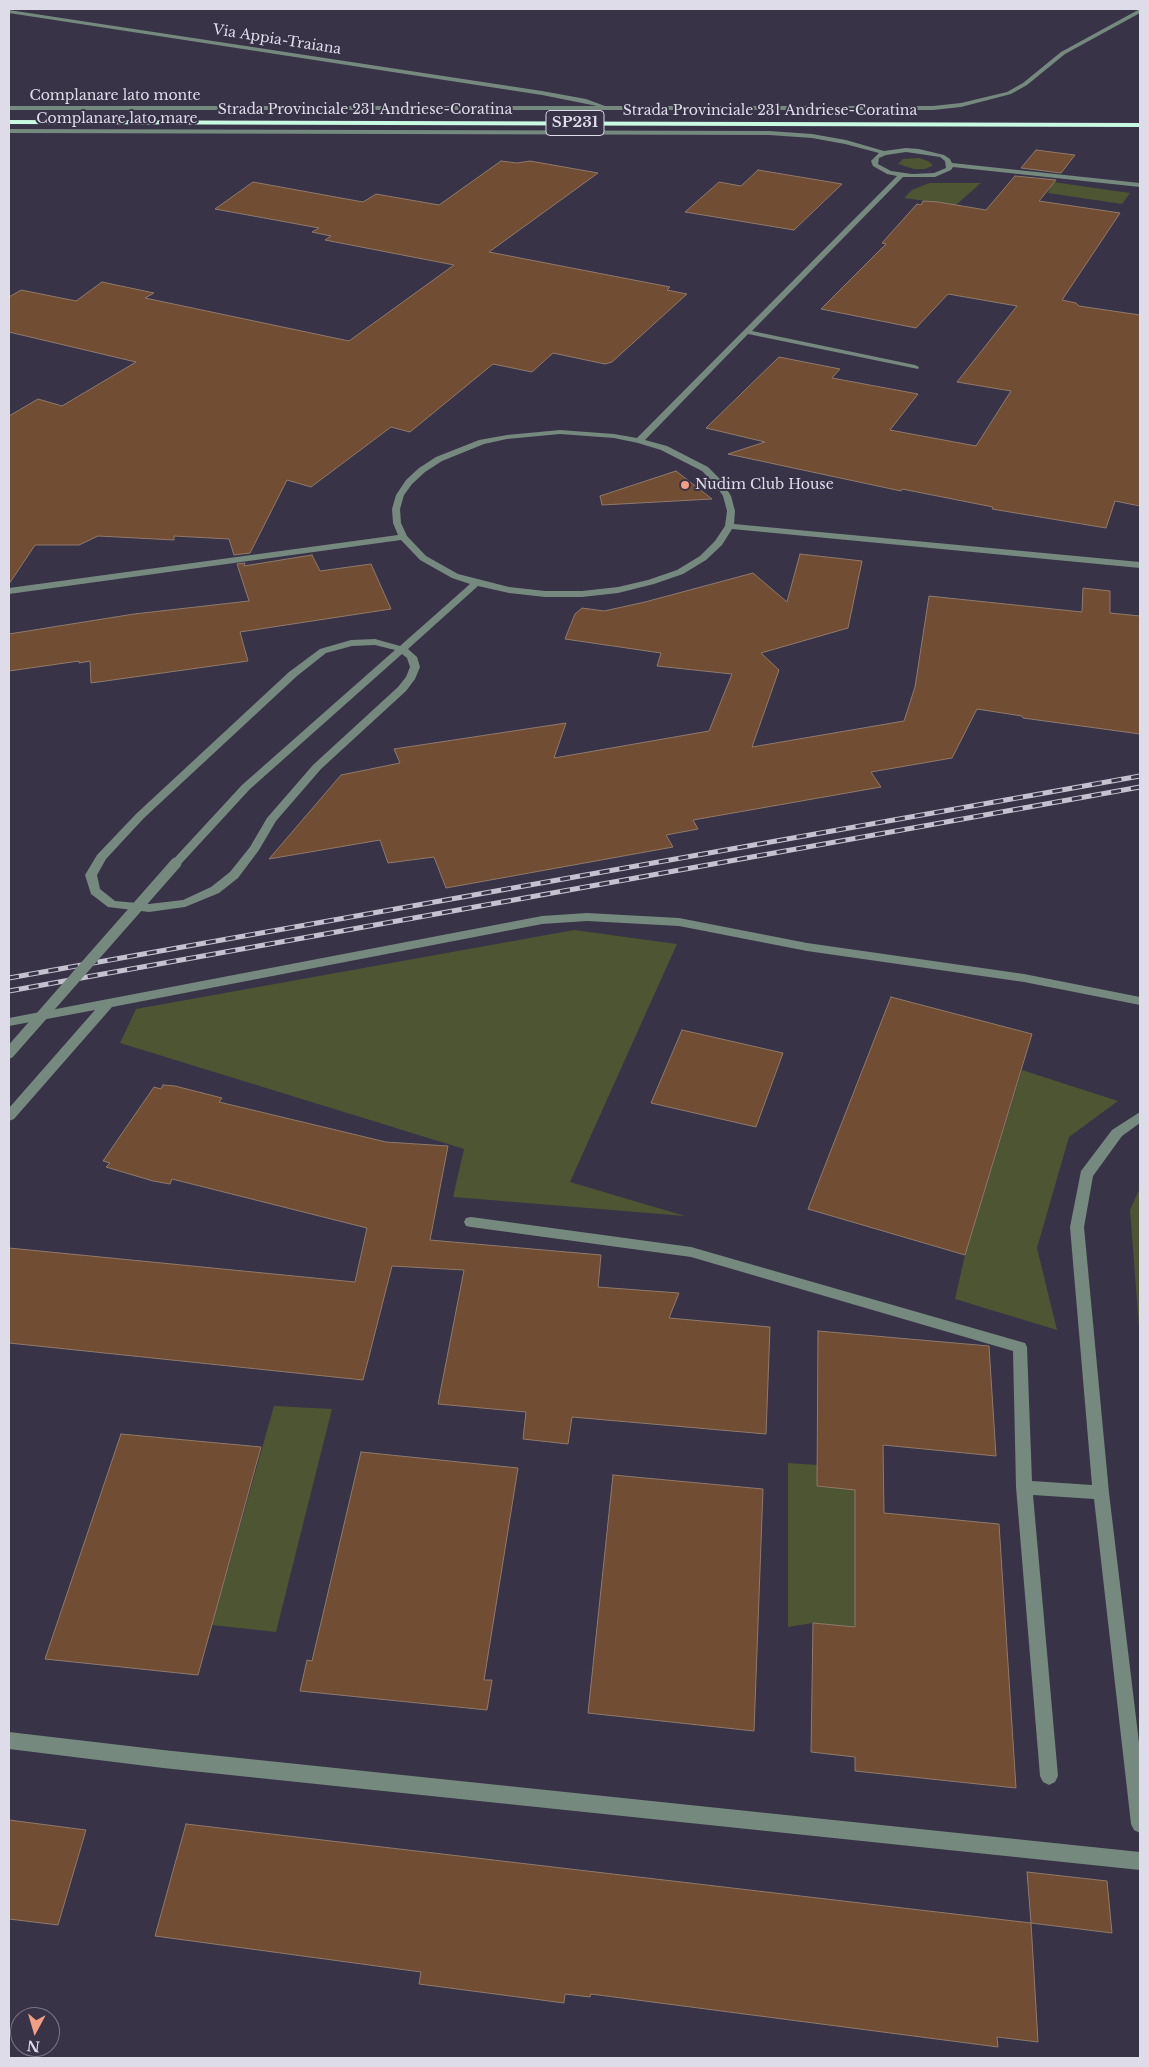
<!DOCTYPE html>
<style>
body{margin:0}
#map{position:relative;width:1149px;height:2067px;overflow:hidden;background:#383347;font-family:"Libre Baskerville",serif}
canvas{display:block}
.frame{position:absolute;inset:0;border:10px solid #dfdce9;pointer-events:none}
.north{position:absolute;left:10px;top:2007px;width:50px;height:50px;box-sizing:border-box;background:#383347;border:1px solid #7b7788;border-radius:50%;rotate:186deg;font-size:14px;font-weight:700;line-height:20px;text-align:center;color:#dfdce9}
.north::after{content:'';display:block;margin:auto;width:18px;height:22px;background:#f39f85;clip-path:polygon(50% 0,100% 100%,50% 72%,0 100%)}
</style>
<div id="map">
<canvas width="1149" height="2067"></canvas>
<div class="frame"></div>
<div class="north">N</div>
</div>
<script>
const ctx = document.querySelector('canvas').getContext('2d');
ctx.lineJoin = 'round';
function paint(path, color) {
  ctx.fillStyle = color;
  ctx.fill(path, 'evenodd');
}
function poly(rows) {
  const path = new Path2D();
  for (const r of rows) {
    path.moveTo(r[0], r[1]);
    for (let i = 2; i < r.length; i += 2) path.lineTo(r[i], r[i + 1]);
  }
  return path;
}
function stroke(path, color, width, dash) {
  ctx.strokeStyle = color;
  ctx.lineWidth = width;
  ctx.lineCap = dash ? 'butt' : 'round';
  ctx.setLineDash(dash || []);
  ctx.stroke(path);
}
function label(font, color, halo, rows, align = 'center') {
  ctx.font = font + ' "Libre Baskerville",serif';
  ctx.lineWidth = 4;
  ctx.setLineDash([]);
  ctx.textBaseline = 'middle';
  ctx.strokeStyle = halo;
  ctx.fillStyle = color;
  for (const [text, x, y, turn = 0] of rows) {
    ctx.save();
    ctx.translate(x, y);
    ctx.rotate((+turn || 0) * Math.PI / 180);
    ctx.textAlign = isNaN(turn) ? turn : align;
    if (halo) ctx.strokeText(text, 0, 0);
    ctx.fillText(text, 0, 0);
    ctx.restore();
  }
}
const green = poly([
 [919,158,928,161,932,164,932,166,925,169,914,169,898,164,903,159],
 [1053,182,1130,193,1122,204,1048,193],
 [929,183,981,183,956,205,904,198,912,190],
 [574,930,677,944,570,1182,685,1216,453,1197,464,1149,120,1043,136,1009],
 [1022,1070,1118,1101,1069,1137,1037,1248,1057,1330,955,1299,965,1255],
 [1140,1188,1140,1341,1130,1210],
 [274,1406,332,1409,276,1632,212,1625],
 [788,1463,817,1465,817,1486,858,1490,855,1627,813,1623,788,1627]
]);
const building = poly([
 [1036,150,1075,155,1061,173,1021,168,1036,150],
 [501,161,517,163,530,161,598,173,489,252,670,287,667,290,687,294,612,362,605,364,553,353,532,372,493,364,410,432,391,427,311,487,287,480,250,553,234,555,229,539,174,536,174,540,98,536,79,545,35,545,9,584,9,416,38,399,62,406,136,362,9,332,9,297,21,290,76,301,102,282,154,293,145,298,349,341,454,265,325,240,331,236,312,232,319,228,215,209,253,182,363,202,376,194,439,205,501,161],
 [758,170,842,184,794,230,685,212,719,182,741,186,758,170],
 [1015,176,1056,180,1039,201,1120,213,1062,300,1076,303,1079,306,1140,315,1140,506,1115,501,1106,528,992,509,993,507,902,489,901,491,728,454,765,442,706,428,779,357,840,369,832,378,918,394,890,430,976,446,1011,391,957,382,1017,306,948,294,916,328,821,309,886,244,882,243,917,204,921,205,923,201,938,202,986,210,1015,176],
 [676,471,712,499,602,505,600,496,676,471],
 [800,554,862,561,848,628,761,653,779,670,752,747,904,721,915,687,929,596,1082,612,1083,588,1110,591,1110,613,1140,616,1140,734,1023,718,1022,716,977,709,952,758,871,772,881,787,693,820,698,829,666,835,673,847,446,888,434,857,388,863,380,840,269,859,341,775,400,763,394,749,566,723,554,758,709,731,732,674,657,666,661,653,565,639,575,614,582,608,604,611,645,602,753,573,787,602,800,554],
 [312,555,320,571,371,564,391,609,240,632,248,661,91,683,90,661,79,663,79,661,9,671,9,634,134,614,249,601,237,564,245,563,244,566,312,555],
 [891,997,1032,1034,965,1255,808,1209,891,997],
 [682,1030,783,1053,756,1127,651,1103,682,1030],
 [163,1085,175,1086,222,1098,219,1102,386,1142,448,1146,430,1240,601,1255,598,1287,679,1293,669,1318,770,1327,766,1434,572,1417,568,1444,523,1439,526,1412,438,1404,464,1270,392,1266,363,1380,9,1343,9,1248,355,1282,367,1228,172,1179,170,1184,153,1181,106,1167,110,1163,103,1161,125,1129,154,1087,161,1089,163,1085],
 [818,1331,989,1346,996,1456,883,1445,884,1513,999,1524,1016,1788,855,1771,855,1757,811,1752,813,1623,855,1627,855,1490,817,1486,818,1331],
 [121,1434,261,1447,198,1675,45,1659,121,1434],
 [361,1452,518,1468,484,1680,492,1680,487,1710,300,1691,307,1660,312,1661,361,1452],
 [613,1475,763,1489,754,1731,588,1713,613,1475],
 [9,1820,86,1830,58,1925,9,1919,9,1820],
 [186,1824,1031,1923,1038,2042,997,2037,998,2047,591,1994,590,1997,565,1994,564,2003,419,1984,421,1972,155,1936,186,1824],
 [1027,1872,1107,1881,1112,1933,1031,1923,1027,1872]
]);
const minor = poly([
 [9,10,542,91,586,99,605,106,933,106,961,103,1007,92,1023,83,1061,52,1138,10,1140,10,1140,13,1065,54,1027,85,1011,94,961,107,933,110,9,110,9,106,597,106,542,95,9,13,9,10],
 [9,129,769,131,812,134,846,140,884,151,906,148,919,149,944,155,950,159,952,163,1140,183,1140,187,953,167,951,170,935,177,903,177,752,331,915,365,919,367,918,369,748,334,645,440,667,446,708,467,721,480,731,496,735,511,734,524,1140,562,1140,568,732,529,722,545,706,560,683,574,654,584,618,593,582,597,545,597,509,593,478,586,408,649,417,657,420,667,415,679,406,691,321,769,276,821,259,850,238,878,219,893,185,907,149,912,108,907,91,894,85,875,97,855,136,814,289,672,320,649,351,640,375,639,400,646,470,584,452,578,420,560,401,540,9,594,9,588,398,535,393,523,392,509,396,495,406,480,419,468,436,457,479,440,507,435,560,430,614,434,637,438,897,176,887,174,873,166,871,161,879,153,845,144,812,138,769,135,9,133,9,129],
 [906,152,940,157,945,161,946,168,934,173,912,174,891,171,878,164,879,158,886,155,906,152],
 [560,434,614,438,638,443,661,450,702,471,715,484,723,496,727,511,725,526,715,541,700,556,677,570,648,580,618,587,582,591,545,591,509,587,458,574,426,556,407,536,401,523,400,509,404,495,412,484,425,472,442,461,484,444,507,439,560,434],
 [375,645,395,650,242,785,170,863,172,865,180,865,250,789,402,654,407,658,410,667,406,677,398,687,313,765,267,818,250,847,230,872,211,887,183,900,149,904,115,901,100,889,97,875,106,859,144,818,297,676,326,653,352,646,375,645],
 [587,913,679,918,807,943,1024,974,1140,997,1140,1005,1024,982,807,951,679,926,587,921,542,924,112,1007,14,1119,9,1121,9,1108,95,1010,9,1026,9,1018,542,916,587,913],
 [1140,1112,1140,1123,1122,1136,1093,1176,1084,1227,1109,1493,1140,1751,1140,1833,1134,1830,1131,1824,1094,1499,1033,1495,1058,1776,1055,1782,1049,1785,1043,1782,1040,1776,1016,1487,1013,1351,691,1257,471,1227,466,1226,464,1222,466,1218,471,1217,691,1247,1025,1343,1027,1347,1032,1481,1092,1485,1070,1227,1081,1171,1112,1130,1140,1112],
 [9,1732,163,1750,1140,1852,1140,1870,163,1768,9,1749,9,1732]
]);
const highway = poly([
 [9,120,1140,123,1140,127,9,124,9,120]
]);
const rail = poly([
 [9,978,1140,776],
 [9,991,1140,787]
]);
const minorBridge = poly([
 [9,1053,176,863]
]);
const markers = [
 [685,485,5,"#f39f85"]
];
const farStreetnames = [
 ["Via Appia-Traiana",277,40,9],
 ["Complanare lato monte",115,96],
 ["Strada Provinciale 231 Andriese-Coratina",365,110],
 ["Strada Provinciale 231 Andriese-Coratina",770,111],
 ["Complanare lato mare",117,119]
];
const farPoinames = [
 ["Nudim Club House",695,485]
];
const shields = [
 [575,123,58]
];
const shieldNames = [
 ["SP231",575,123]
];
paint(green, '#4d5533');
paint(building, '#714d33');
stroke(building, '#8f7a6b', 1);
paint(minor, '#75897e');
paint(highway, '#c8fbe1');
stroke(rail, '#c5c2d0', 5);
stroke(rail, '#383347', 3, [10]);
stroke(minorBridge, '#75897e', 11);
for (const [x, y, r, color] of markers) {
  const dot = new Path2D();
  dot.arc(x, y, r, 0, 2 * Math.PI);
  ctx.fillStyle = color;
  ctx.fill(dot);
  stroke(dot, '#383347', 2);
}
label('14px', '#dfdce9', '#383347', farStreetnames);
label('14px', '#dfdce9', '#383347', farPoinames, 'left');
for (const [x, y, w] of shields) {
  const box = new Path2D();
  box.roundRect(x - w / 2, y - 12.5, w, 25, 4);
  ctx.fillStyle = '#383347';
  ctx.fill(box);
  stroke(box, '#dfdce9', 1);
}
label('bold 15px', '#dfdce9', null, shieldNames);
</script>
